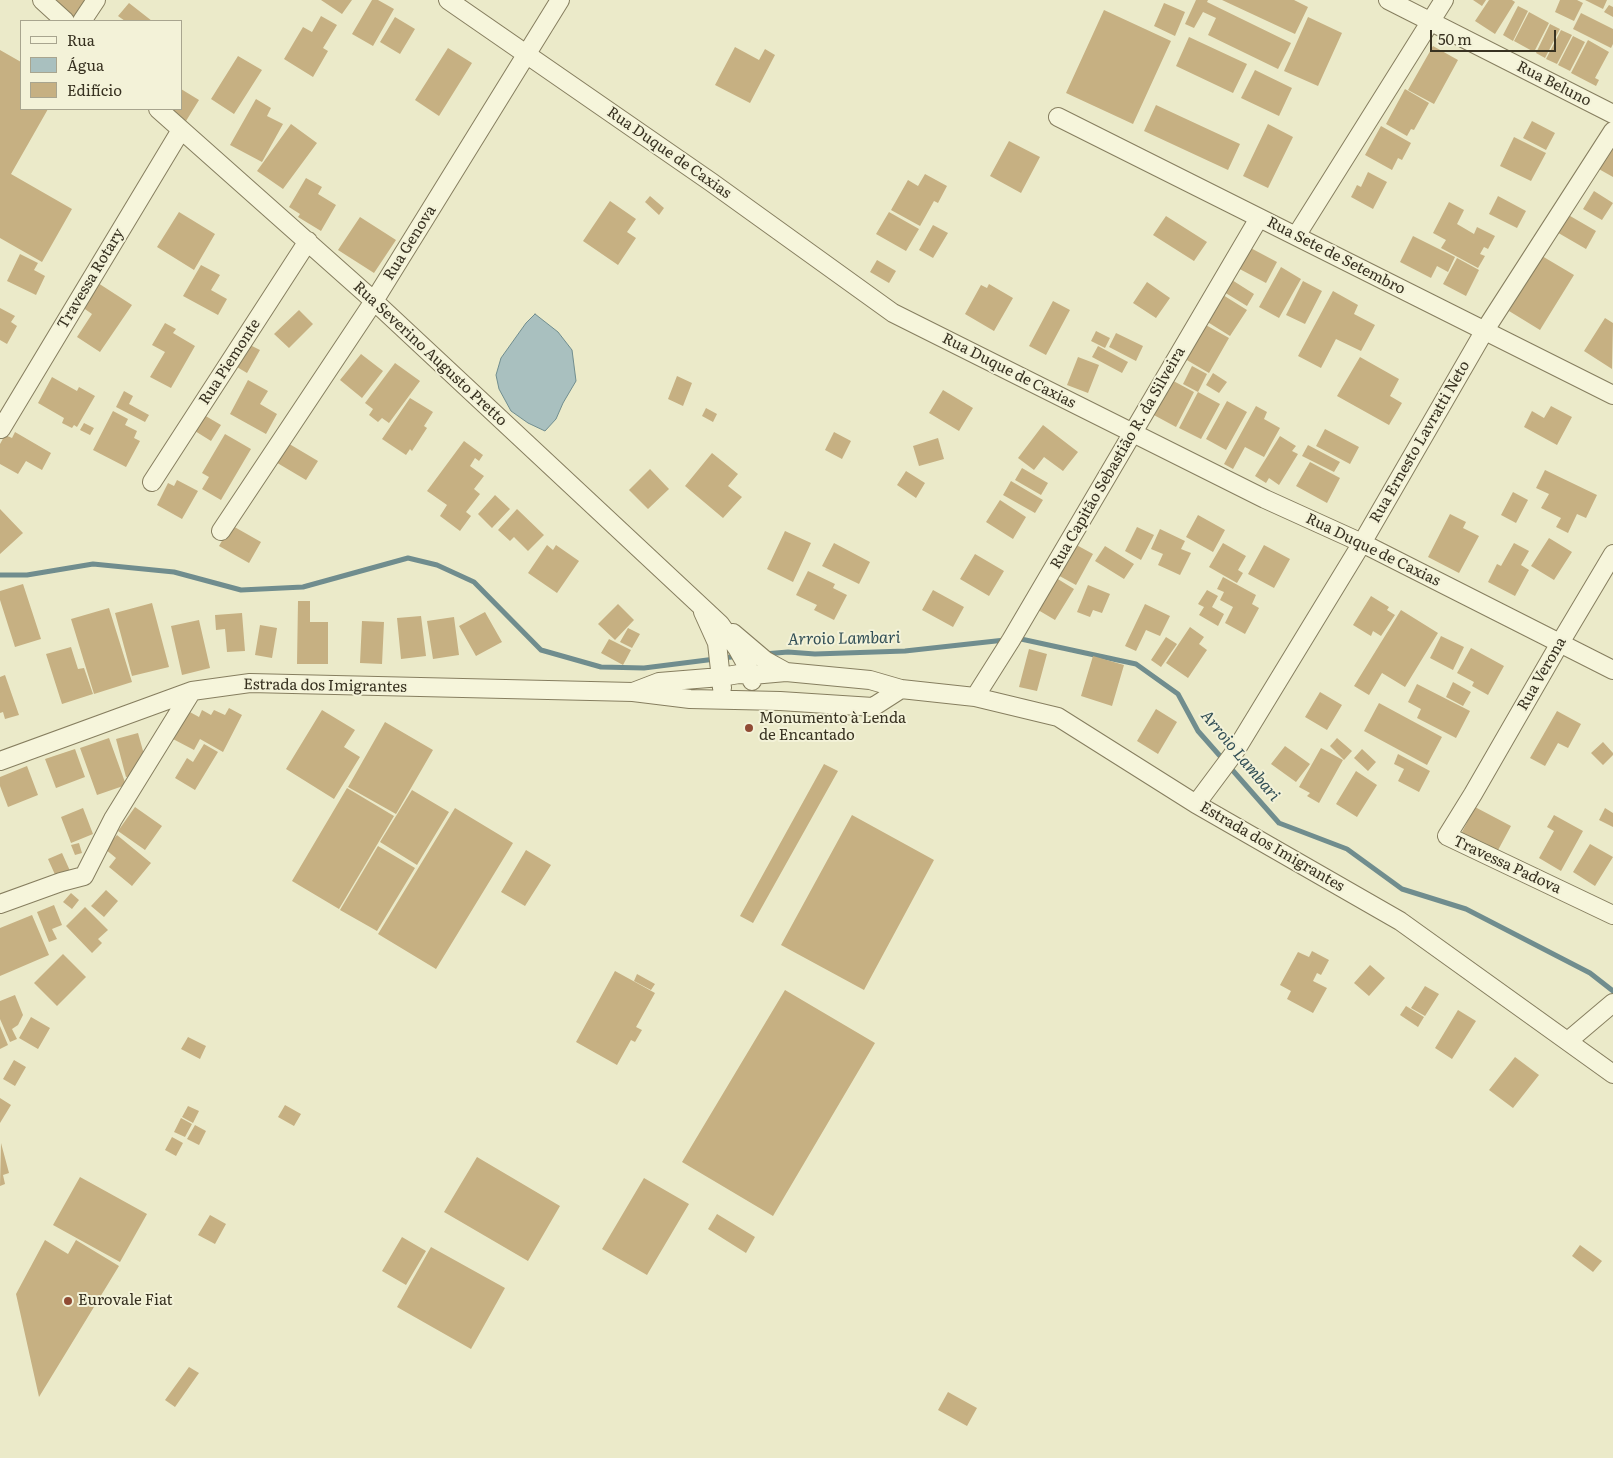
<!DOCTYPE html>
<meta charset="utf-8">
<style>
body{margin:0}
#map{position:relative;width:1613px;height:1458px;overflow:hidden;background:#ebeac9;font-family:Literata,serif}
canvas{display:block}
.legend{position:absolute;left:20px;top:20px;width:162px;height:90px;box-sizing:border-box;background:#f3f2d8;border:1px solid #a8a58f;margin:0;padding:6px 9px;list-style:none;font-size:15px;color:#383221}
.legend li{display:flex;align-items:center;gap:10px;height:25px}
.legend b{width:25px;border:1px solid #a8a58f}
.scale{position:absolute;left:1430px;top:30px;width:126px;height:22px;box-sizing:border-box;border:2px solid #383221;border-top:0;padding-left:6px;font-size:15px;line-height:18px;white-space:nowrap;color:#383221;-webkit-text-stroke:4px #f3f2d8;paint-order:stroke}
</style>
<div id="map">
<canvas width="1613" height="1458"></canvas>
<ul class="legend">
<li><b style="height:6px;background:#f6f5db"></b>Rua</li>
<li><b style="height:14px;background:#a9c0bf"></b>Água</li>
<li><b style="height:14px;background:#c6b082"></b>Edifício</li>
</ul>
<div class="scale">50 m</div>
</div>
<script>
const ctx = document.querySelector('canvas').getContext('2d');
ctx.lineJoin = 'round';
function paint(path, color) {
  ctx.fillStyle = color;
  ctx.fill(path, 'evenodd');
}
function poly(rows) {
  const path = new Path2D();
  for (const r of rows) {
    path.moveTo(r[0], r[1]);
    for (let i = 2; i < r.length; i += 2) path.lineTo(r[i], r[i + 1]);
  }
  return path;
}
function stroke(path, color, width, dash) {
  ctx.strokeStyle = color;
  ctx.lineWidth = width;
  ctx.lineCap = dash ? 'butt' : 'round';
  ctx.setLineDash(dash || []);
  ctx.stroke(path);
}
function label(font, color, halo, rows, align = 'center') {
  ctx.font = font + ' Literata,serif';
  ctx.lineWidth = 4;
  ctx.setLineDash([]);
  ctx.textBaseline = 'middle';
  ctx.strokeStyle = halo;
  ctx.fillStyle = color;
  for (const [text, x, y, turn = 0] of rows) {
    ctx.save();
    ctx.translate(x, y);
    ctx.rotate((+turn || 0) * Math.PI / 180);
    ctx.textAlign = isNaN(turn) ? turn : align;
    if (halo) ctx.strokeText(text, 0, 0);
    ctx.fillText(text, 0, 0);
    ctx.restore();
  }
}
const water = poly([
 [535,314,558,332,572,350,576,381,563,403,556,419,545,431,528,423,511,411,499,389,496,375,501,358,526,323,535,314]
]);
const stream = poly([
 [0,575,27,575,93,564,174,572,241,590,303,587,408,558,437,565,474,582,541,650,601,667,644,668,739,656],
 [1016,639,1021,639,1136,664,1178,694,1198,731,1279,823,1347,849,1402,889,1466,909,1590,973,1613,991],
 [764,654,788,652,815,654,905,651,1005,640]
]);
const building = poly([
 [47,0,93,0,74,21],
 [321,0,352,0,342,14],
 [372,0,378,0,394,9,373,46,352,34],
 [1196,0,1208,0,1207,2,1291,43,1278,69,1208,35,1216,18,1203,12,1194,28,1185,24],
 [1222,0,1294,0,1308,7,1295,34],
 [1473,0,1486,0,1482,6],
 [1489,0,1512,0,1515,2,1495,34,1475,21],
 [1560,0,1577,0,1583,3,1574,21,1555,12],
 [1585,0,1607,0,1603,9],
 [129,3,152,21,125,21,118,16],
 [1164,3,1185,12,1175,36,1154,26],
 [1609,5,1613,7,1613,17,1604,12],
 [1518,6,1528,11,1513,41,1503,35],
 [1104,10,1171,41,1133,124,1066,93],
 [1529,12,1549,23,1534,52,1514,41],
 [1581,13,1613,29,1613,44,1611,48,1573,29],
 [321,16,337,25,323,48,328,51,313,77,284,59,303,27,312,32],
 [395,17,415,29,400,54,380,42],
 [1308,17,1342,33,1318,86,1284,71],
 [1550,24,1560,29,1545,58,1536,53],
 [1561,30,1572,35,1557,64,1546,59],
 [1573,36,1585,42,1570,71,1558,65],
 [1189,37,1247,64,1233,93,1176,66],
 [1588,40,1609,52,1595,78,1599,80,1596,86,1571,73],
 [1433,46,1458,60,1434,104,1408,90],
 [735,47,759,60,765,49,775,55,750,103,715,85],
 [448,48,472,63,439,116,415,100],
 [0,50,21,62,21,109,48,109,11,174,72,209,42,262,0,238],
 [238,56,262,70,234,114,211,99],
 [1255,70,1292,88,1279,116,1241,98],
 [181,89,199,100,186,121,166,109,181,109],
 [1405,89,1429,103,1414,130,1411,129,1407,136,1386,124],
 [256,99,271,108,267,116,283,124,262,162,230,145],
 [1156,105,1240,144,1228,170,1144,131],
 [1532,121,1555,133,1546,150,1523,138],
 [291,124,317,143,283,189,257,171],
 [1268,124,1293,137,1268,188,1243,176],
 [1381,126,1411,143,1402,160,1398,158,1392,170,1365,155],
 [1514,137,1546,153,1531,181,1500,166],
 [1009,141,1040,157,1021,193,990,176],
 [1613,147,1613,177,1597,168],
 [1368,172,1387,182,1373,209,1351,197,1357,185,1361,187],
 [925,174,947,186,938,203,934,201,920,226,891,210,908,180,918,186],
 [306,178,322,187,318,194,336,205,321,231,298,217,300,214,289,207],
 [1594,191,1613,203,1602,220,1583,209],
 [650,196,664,208,659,215,645,202],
 [1498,196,1526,211,1517,228,1489,214],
 [610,201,636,219,627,232,636,238,618,265,583,241],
 [1449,202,1464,210,1457,224,1474,234,1477,227,1495,236,1488,249,1484,247,1480,254,1485,256,1478,268,1441,248,1446,240,1433,233],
 [179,212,215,234,194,270,157,247],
 [889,212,919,229,906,251,876,234],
 [1565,213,1596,231,1586,249,1555,231],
 [1166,216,1207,242,1194,261,1153,235],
 [360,217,396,240,374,273,338,250],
 [933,225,948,233,933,258,919,250],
 [1413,236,1455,257,1448,272,1437,266,1431,278,1400,262],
 [1245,245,1277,262,1266,283,1234,266],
 [20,254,38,263,34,270,45,276,36,295,7,281],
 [1542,256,1574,275,1540,330,1509,311],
 [1457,258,1479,270,1466,296,1443,284],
 [877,260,896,271,889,283,870,272],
 [201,265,220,275,211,290,227,299,218,315,183,296],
 [1281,267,1301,279,1279,318,1259,307],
 [1232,280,1254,294,1247,306,1224,292],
 [1303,281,1322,291,1305,324,1286,315],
 [1147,282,1170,298,1156,318,1133,303],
 [98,283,132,305,100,352,77,337,92,314,82,307],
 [989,284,1013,298,994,331,965,314,981,285,987,288],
 [1333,291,1358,305,1354,314,1375,325,1361,351,1336,339,1321,368,1298,356],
 [1223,295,1247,310,1230,336,1206,321],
 [1053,301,1070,310,1046,355,1029,346],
 [0,308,15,316,11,322,17,326,7,344,0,340],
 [299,310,313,324,289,348,274,334],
 [1605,318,1613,323,1612,369,1584,351],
 [165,323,176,329,173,333,195,346,171,388,150,377,165,352,152,345],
 [1204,324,1229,338,1209,373,1185,359],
 [1096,331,1110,338,1105,348,1091,341],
 [1116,333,1143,346,1136,361,1109,347],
 [244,342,260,350,247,373,232,364],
 [1098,346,1128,362,1122,373,1092,357],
 [361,354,383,371,362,398,340,380],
 [1078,357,1099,365,1088,393,1067,385],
 [1360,357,1399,379,1390,396,1402,403,1389,425,1337,396],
 [395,363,420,381,389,423,382,418,378,422,369,415,373,409,365,403],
 [1192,366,1207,374,1198,392,1183,384],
 [1213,373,1227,382,1219,393,1206,385],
 [677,376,692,383,683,406,668,399],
 [52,377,77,391,79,387,95,396,77,427,74,425,72,428,62,423,64,418,38,403],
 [1166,377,1194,392,1176,427,1152,414],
 [248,380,268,391,260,404,277,414,266,434,230,414],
 [943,390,973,408,959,431,929,413],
 [124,391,133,396,129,404,149,415,145,422,116,407],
 [1198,392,1220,404,1201,439,1179,428],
 [410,398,433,412,424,426,427,428,412,451,410,449,406,455,382,439],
 [1227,401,1247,412,1226,450,1206,439],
 [1256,406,1267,412,1264,419,1280,428,1264,457,1245,447,1233,469,1224,464],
 [1551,406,1572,417,1557,445,1524,427,1532,411,1544,418],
 [706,408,717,414,713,422,702,416],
 [113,411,128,419,125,425,137,431,134,438,140,441,126,467,93,450],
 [204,415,221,425,211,441,195,431],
 [84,423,94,428,90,435,80,430],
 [1043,425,1078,452,1063,471,1044,457,1034,470,1018,458],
 [1325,429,1359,447,1350,464,1316,446],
 [15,432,51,453,42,470,26,461,18,474,0,464,0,444,5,435,12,438],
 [834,432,851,441,842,459,825,450],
 [225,434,251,449,221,500,202,489,209,477,202,473],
 [1280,436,1296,446,1292,451,1298,454,1279,485,1269,478,1266,483,1255,476],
 [938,438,944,459,919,466,913,446],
 [464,441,483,455,479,461,475,458,470,466,484,476,474,489,480,494,466,512,471,516,460,531,440,516,447,505,427,491],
 [286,442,318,461,306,480,274,461],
 [1308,445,1340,462,1334,472,1302,456],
 [712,453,738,474,728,486,742,497,723,518,685,486],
 [1310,462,1340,478,1327,503,1296,486],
 [1022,468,1048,483,1041,495,1015,480],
 [650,469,669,489,648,509,629,490],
 [1545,470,1597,495,1586,518,1577,514,1568,533,1556,527,1561,518,1541,508,1549,494,1536,488],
 [906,471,925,483,916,498,897,485],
 [177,480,198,491,182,519,157,505,168,483,174,486],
 [1011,481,1043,500,1035,513,1003,495],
 [1513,492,1528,500,1516,523,1501,515],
 [495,495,510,509,492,528,478,514],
 [1000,500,1026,517,1013,539,986,522],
 [0,509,23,533,0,554],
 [517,509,544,535,528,551,514,537,510,541,498,530],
 [1450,514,1466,522,1463,528,1479,536,1459,573,1428,557],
 [1198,515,1225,530,1213,552,1186,537],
 [231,525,261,542,249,563,219,546],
 [1137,527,1154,535,1141,560,1125,551],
 [1160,529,1185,541,1181,549,1191,553,1180,575,1158,565,1163,554,1151,549],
 [785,531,811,543,793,582,767,569],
 [1549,538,1572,552,1554,580,1531,566],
 [1071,542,1093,554,1076,585,1054,573],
 [834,543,870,562,859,584,822,566],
 [1223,543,1246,556,1238,570,1243,573,1237,583,1209,567],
 [1514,543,1529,551,1521,565,1529,570,1515,596,1488,582,1497,564,1501,566],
 [547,545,553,550,556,545,579,561,557,593,528,573],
 [1264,545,1290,559,1274,588,1248,574],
 [1105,546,1134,564,1124,579,1095,561],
 [975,554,1004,571,989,596,960,579],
 [808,571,835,584,833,588,847,595,834,620,814,610,817,605,796,595],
 [1053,576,1074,589,1055,620,1033,607],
 [1223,577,1256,595,1252,604,1259,608,1245,634,1225,623,1233,607,1220,600,1224,592,1217,589],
 [23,584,41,639,15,647,0,600,0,591],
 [1088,585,1110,594,1102,613,1093,610,1090,617,1077,612],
 [933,590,964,607,953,627,922,610],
 [1207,590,1218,596,1212,607,1224,614,1218,626,1199,615,1204,607,1198,604],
 [1371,596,1389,607,1387,610,1395,615,1381,636,1373,631,1371,636,1353,625],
 [298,601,310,601,310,622,328,622,328,664,297,664],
 [152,603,169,667,132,676,115,613],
 [618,604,634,620,615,640,598,624],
 [1145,604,1170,616,1160,636,1146,630,1136,651,1125,646],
 [109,608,132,682,94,694,71,619],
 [1401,610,1438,633,1405,687,1382,673,1369,695,1354,686],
 [485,612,502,642,476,656,459,626],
 [242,613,245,651,227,652,225,629,216,630,215,615],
 [421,616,426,656,401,659,397,618],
 [454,617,459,655,433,659,427,621],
 [199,620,210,668,182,675,171,626],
 [362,621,384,622,382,664,360,663],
 [260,625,277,628,272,658,255,655],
 [1190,627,1204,637,1199,644,1207,650,1188,678,1166,663],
 [628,628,640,634,632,648,620,642],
 [1441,636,1464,647,1453,670,1430,658],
 [1166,637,1177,644,1161,667,1151,660],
 [609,639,631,650,623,665,601,653],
 [71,647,78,669,84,668,93,694,62,704,46,654],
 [1471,648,1504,666,1488,695,1472,686,1474,682,1457,673],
 [1029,649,1047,654,1037,691,1019,687],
 [1093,656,1124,665,1112,706,1081,696],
 [5,675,19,715,5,719,3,712,0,713,0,677],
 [1453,682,1471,692,1463,706,1446,697],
 [1417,684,1470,711,1456,738,1417,718,1421,709,1408,702],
 [1320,692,1342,705,1327,730,1305,717],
 [1379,703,1442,737,1427,765,1364,731],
 [229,708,242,715,223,752,200,739,194,750,173,739,188,711,199,717,202,710,211,715,214,710,225,715],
 [1156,709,1177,722,1158,754,1137,741],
 [322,710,355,730,344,747,360,757,334,799,286,769],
 [1557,711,1581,724,1568,748,1558,743,1545,766,1530,758],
 [385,722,433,750,396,814,348,787],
 [138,733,145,758,141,763,135,765,137,775,126,777,116,739],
 [109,738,126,785,97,795,80,748],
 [1337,738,1352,751,1344,760,1330,746],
 [1603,742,1613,753,1613,755,1603,765,1591,753],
 [204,744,218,752,195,790,175,778,187,758,193,762],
 [1285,746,1310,764,1296,782,1271,764],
 [1321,748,1343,760,1319,803,1307,796,1310,793,1299,787],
 [75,749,85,777,56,788,45,759],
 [1362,749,1376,762,1368,771,1354,758],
 [1398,754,1430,771,1419,792,1398,781,1404,769,1394,764],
 [824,764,838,771,753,923,740,916],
 [27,766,38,795,8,807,0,786,0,777],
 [1356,771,1377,785,1357,817,1336,804],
 [347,788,394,816,339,909,292,881],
 [412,790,449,812,417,865,380,842],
 [135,807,162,826,145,850,118,831],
 [1475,807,1511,826,1497,852,1461,834],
 [83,808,93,834,71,843,61,817],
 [455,808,513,843,436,969,378,934],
 [1605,808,1613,813,1613,827,1599,820],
 [852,815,934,860,864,990,781,945],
 [1554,815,1583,831,1561,871,1539,858,1554,831,1547,827],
 [117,835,151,863,132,886,109,867,116,858,105,849],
 [79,843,82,853,75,855,71,845],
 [1590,844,1613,857,1595,886,1573,872],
 [378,846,415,868,377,931,340,910],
 [526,850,551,865,525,906,501,892],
 [62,853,71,873,57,879,48,859],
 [106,890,118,901,104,917,91,906],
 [71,893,79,900,72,909,63,902],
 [54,905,62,925,52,929,57,939,49,942,37,912],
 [85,907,108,930,98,939,102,943,92,953,66,926],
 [32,915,49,955,0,976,0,928],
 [1312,951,1329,960,1321,975,1317,973,1313,981,1327,988,1313,1013,1287,999,1291,991,1280,985,1298,952,1309,957],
 [63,954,86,977,57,1006,34,983],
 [1370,965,1385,978,1369,996,1354,983],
 [615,971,655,993,636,1027,642,1030,635,1042,631,1040,617,1065,576,1042],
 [637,974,655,984,651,990,634,981],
 [1425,986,1439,994,1425,1016,1411,1008],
 [785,990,875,1043,773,1216,682,1162],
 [15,995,23,1015,18,1025,12,1029,17,1039,10,1042,0,1019,0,1001],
 [1406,1006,1424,1017,1418,1027,1400,1015],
 [1458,1010,1476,1021,1452,1059,1435,1048],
 [31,1017,50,1028,38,1049,19,1038],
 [0,1026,8,1045,0,1049],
 [188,1037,206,1046,200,1059,181,1049],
 [1515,1057,1539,1075,1513,1108,1489,1090],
 [14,1060,26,1067,15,1086,3,1079],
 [0,1098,11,1105,0,1123],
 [285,1105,301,1114,294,1126,278,1117],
 [188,1106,199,1111,193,1123,182,1117],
 [181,1118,192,1124,185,1137,174,1132],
 [195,1125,206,1131,199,1145,187,1139],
 [172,1137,183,1143,176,1156,165,1150],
 [1,1143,9,1173,3,1175,5,1184,0,1186],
 [477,1157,560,1206,528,1261,444,1212],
 [80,1177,147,1214,120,1262,53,1225],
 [644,1178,689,1204,647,1275,602,1249],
 [717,1214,755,1237,746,1253,708,1229],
 [210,1215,226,1224,215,1244,198,1235],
 [402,1237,426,1251,406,1285,382,1271],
 [45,1240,68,1254,76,1240,119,1266,39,1397,16,1294],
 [1580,1245,1602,1261,1593,1272,1572,1256],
 [431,1247,505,1288,471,1349,397,1307],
 [189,1367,199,1373,175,1407,165,1400],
 [948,1392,977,1408,967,1426,938,1410]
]);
const minor = poly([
 [42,0,65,21],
 [448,0,711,182,893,313,1265,499,1362,543,1613,670],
 [1388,0,1613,114],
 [82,21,96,0],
 [158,109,374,301,720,624,737,648,752,675,752,681],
 [1058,117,1613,395],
 [1296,236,1444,0],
 [1,429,181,130],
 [152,482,308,241],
 [221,531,374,301,560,0],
 [1613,554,1560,643,1473,794,1447,836,1613,915],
 [703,612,717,643,722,688],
 [733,633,766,661,786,672],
 [633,692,659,682,721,677,739,674,752,675,786,672,870,680,901,689,975,697,1058,717,1196,804,1400,921,1613,1074],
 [975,697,1011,640,1259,218],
 [0,761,192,691,250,683,633,692,690,699,780,701,873,707,901,689],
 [1196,804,1234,753,1362,543,1485,330,1613,131],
 [0,904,61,882,84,876,113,819,192,691],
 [1568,1041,1613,1003]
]);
const markers = [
 [749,728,5,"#904b34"],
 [68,1301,5,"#904b34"]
];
const streetNames = [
 ["Rua Beluno",1554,84,27],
 ["Rua Duque de Caxias",669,153,35],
 ["Rua Genova",410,243,-58],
 ["Rua Sete de Setembro",1336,256,27],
 ["Travessa Rotary",91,279,-59],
 ["Rua Severino Augusto Pretto",430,354,43],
 ["Rua Piemonte",230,362,-57],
 ["Rua Duque de Caxias",1009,371,27],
 ["Rua Ernesto Lavratti Neto",1420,442,-60],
 ["Rua Capitão Sebastião R. da Silveira",1118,458,-60],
 ["Rua Duque de Caxias",1373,550,26],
 ["Rua Verona",1542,674,-60],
 ["Estrada dos Imigrantes",325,686,1],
 ["Estrada dos Imigrantes",1272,847,30],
 ["Travessa Padova",1507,865,25]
];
const poiNames = [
 ["Monumento à Lenda",759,719],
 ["de Encantado",759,736],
 ["Eurovale Fiat",78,1301]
];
const waterNames = [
 ["Arroio Lambari",844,639,-1],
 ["Arroio Lambari",1240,756,50]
];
paint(water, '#a9c0bf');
stroke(water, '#708d8e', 1);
stroke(stream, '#708d8e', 5);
paint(building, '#c6b082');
stroke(minor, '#867e5f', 20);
stroke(minor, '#f6f5db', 18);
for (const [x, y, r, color] of markers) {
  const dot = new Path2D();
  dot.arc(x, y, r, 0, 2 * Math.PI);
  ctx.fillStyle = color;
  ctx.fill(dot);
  stroke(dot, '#f3f2d8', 2);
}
label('15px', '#383221', '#f3f2d8', streetNames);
label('15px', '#383221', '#f3f2d8', poiNames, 'left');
label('italic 16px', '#324f56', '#f3f2d8', waterNames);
</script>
